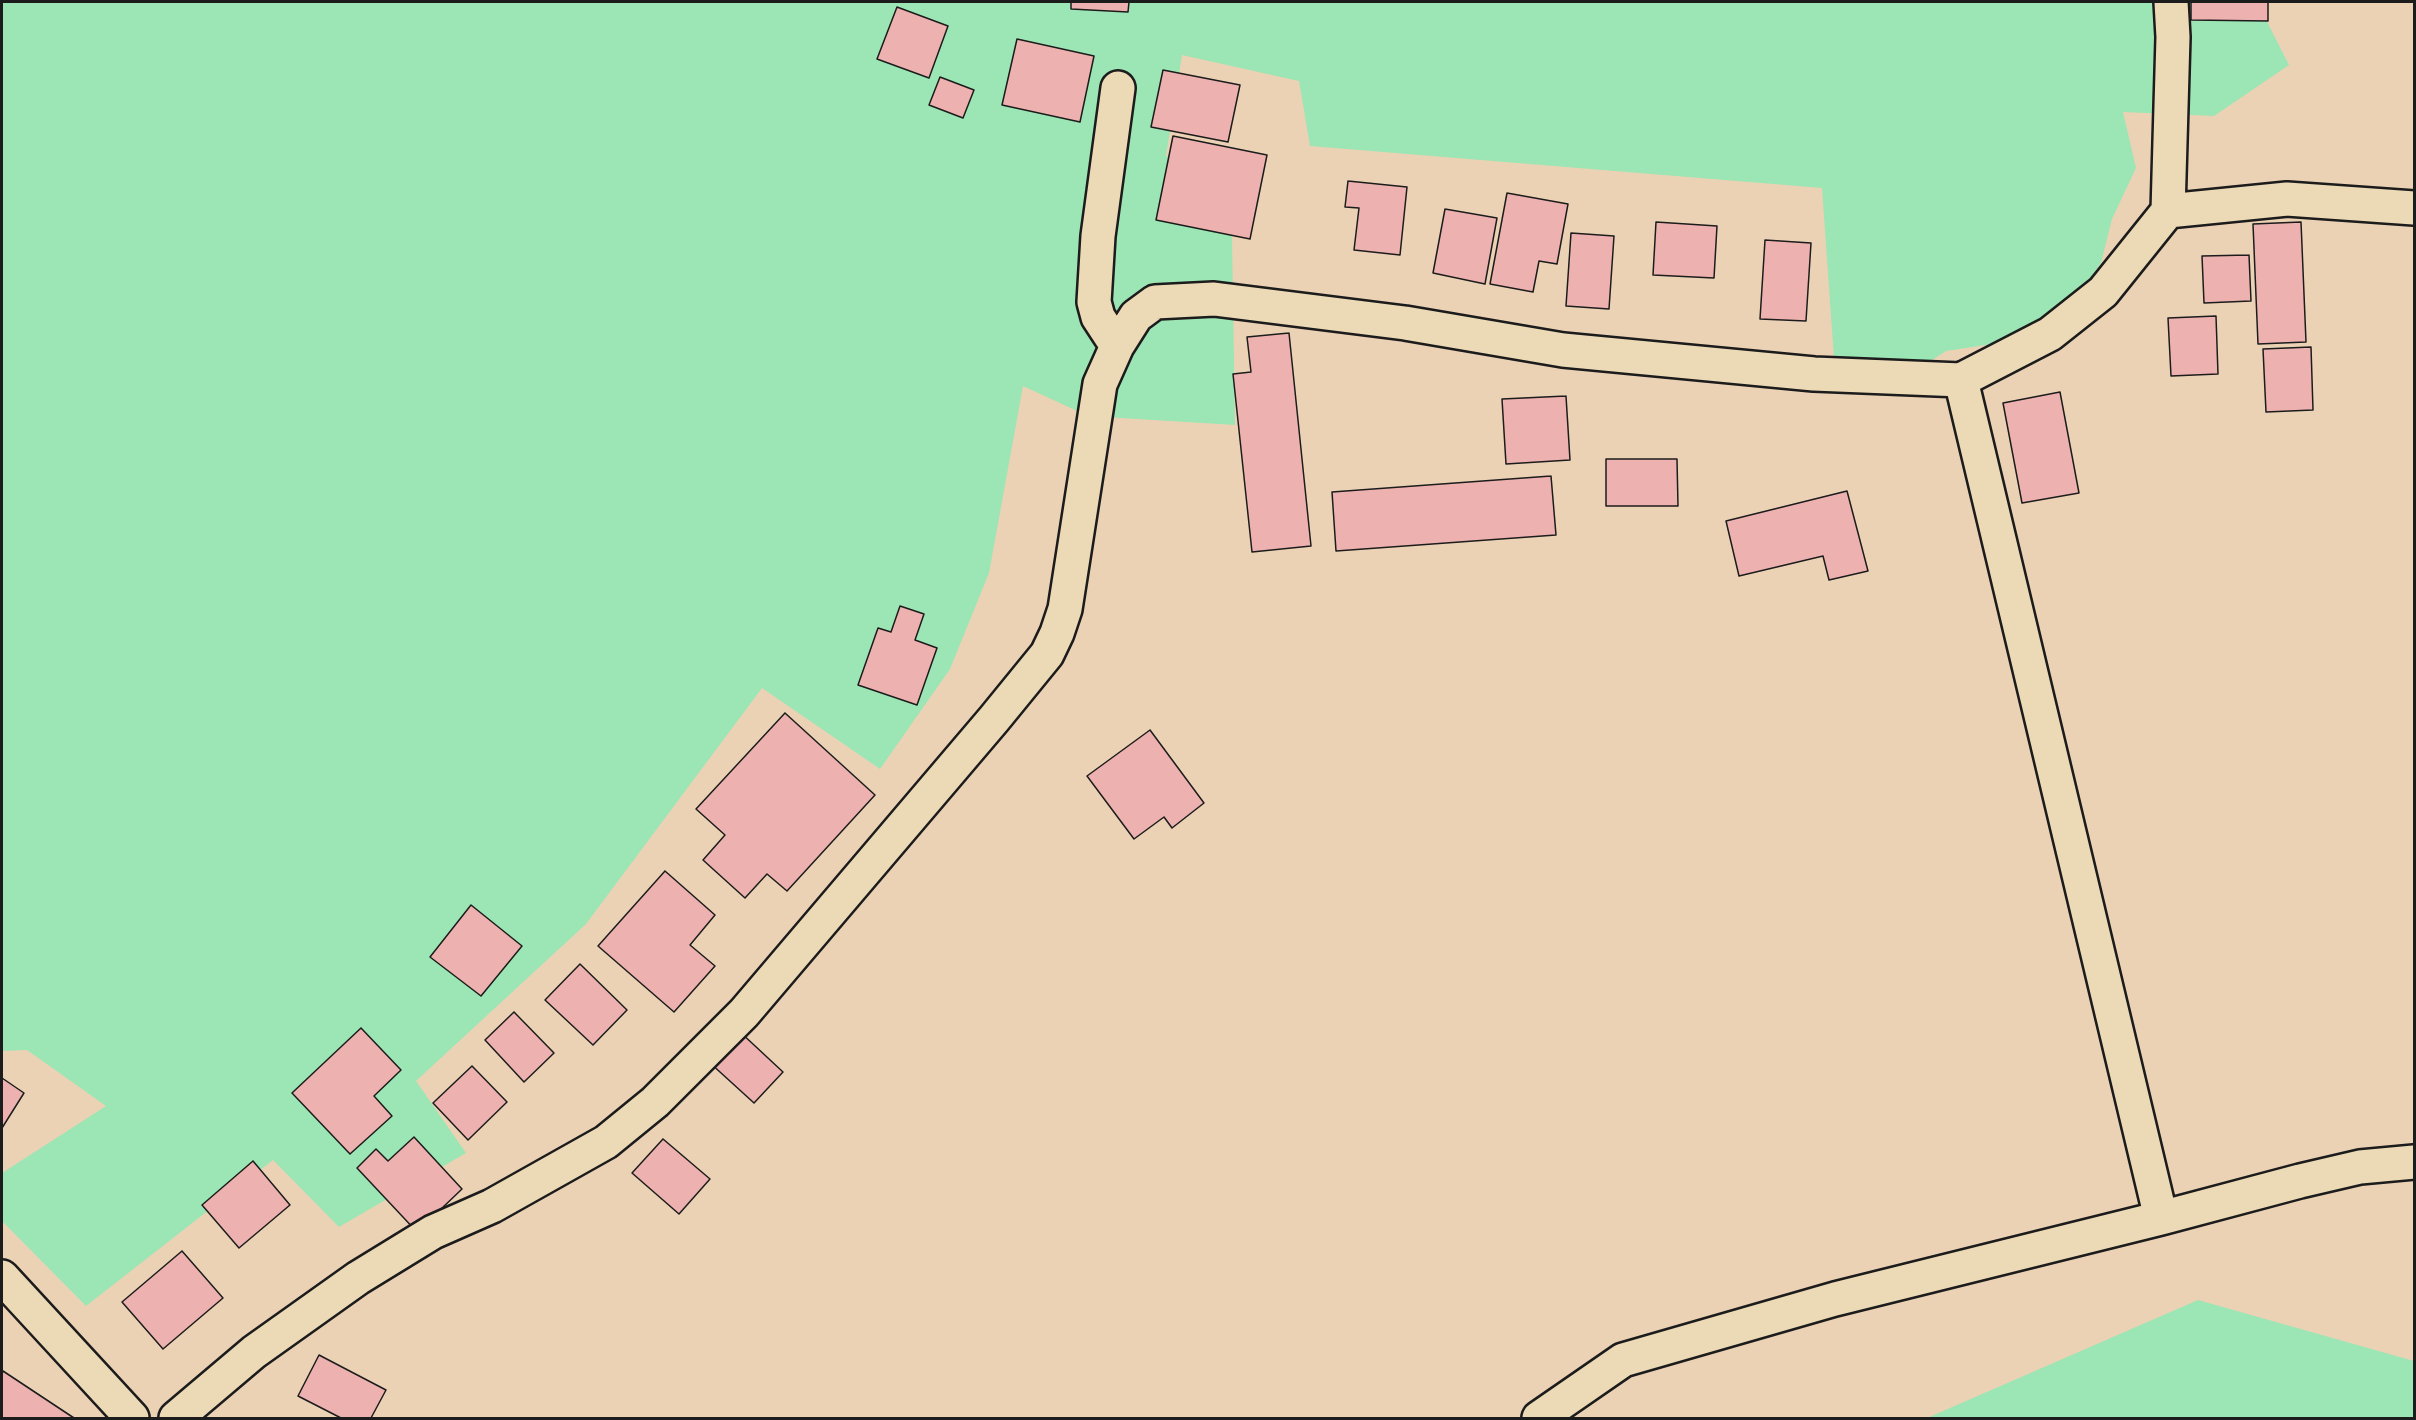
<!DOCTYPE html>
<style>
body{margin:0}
#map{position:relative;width:2416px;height:1420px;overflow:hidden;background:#ecd2b5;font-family:Itim,sans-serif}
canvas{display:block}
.frame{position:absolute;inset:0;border:3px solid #1c1c1c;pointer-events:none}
</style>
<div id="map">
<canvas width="2416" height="1420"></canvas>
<div class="frame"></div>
</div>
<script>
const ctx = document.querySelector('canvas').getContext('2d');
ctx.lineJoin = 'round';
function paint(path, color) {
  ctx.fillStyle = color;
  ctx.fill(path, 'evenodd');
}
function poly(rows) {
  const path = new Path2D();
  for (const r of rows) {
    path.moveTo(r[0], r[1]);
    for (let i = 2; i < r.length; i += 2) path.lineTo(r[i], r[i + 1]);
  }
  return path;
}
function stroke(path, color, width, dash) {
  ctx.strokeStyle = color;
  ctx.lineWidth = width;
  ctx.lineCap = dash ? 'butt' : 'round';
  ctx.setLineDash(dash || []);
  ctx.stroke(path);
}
const green = poly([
 [2,2,2257,2,2289,65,2214,116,2123,112,2136,168,2112,219,2101,263,2078,295,2019,340,1946,351,1912,373,1835,373,1822,188,1310,146,1299,81,1182,55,1166,156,1231,172,1235,425,1088,416,1023,386,989,573,950,669,880,769,762,688,586,924,416,1081,466,1153,339,1227,273,1160,86,1306,2,1221,2,1173,106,1106,27,1050,2,1051],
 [2198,1300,2414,1361,2414,1418,1927,1418]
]);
const building = poly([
 [1071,2,1129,2,1128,12,1071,9,1071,2],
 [2191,2,2268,2,2268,21,2191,20,2191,2],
 [897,7,948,26,929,78,877,59,897,7],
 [1017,39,1094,56,1080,122,1002,105,1017,39],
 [1163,70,1240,85,1228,142,1151,127,1163,70],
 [940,77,974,90,963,118,929,105,940,77],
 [1173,136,1267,155,1250,239,1156,220,1173,136],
 [1348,181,1407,187,1400,255,1354,250,1359,208,1345,207,1348,181],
 [1507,193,1568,204,1557,264,1539,261,1533,292,1490,284,1507,193],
 [1445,209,1497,218,1485,284,1433,273,1445,209],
 [1656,222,1717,226,1714,278,1653,275,1656,222],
 [2301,222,2306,342,2258,344,2253,224,2301,222],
 [1571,233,1614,236,1609,309,1566,306,1571,233],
 [1765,240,1811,243,1806,321,1760,319,1765,240],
 [2249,255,2251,301,2204,303,2202,256,2249,255],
 [2216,316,2218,374,2171,376,2168,318,2216,316],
 [1289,333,1311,546,1252,552,1233,374,1251,372,1247,337,1289,333],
 [2311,347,2313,410,2266,412,2263,349,2311,347],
 [2060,392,2079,493,2022,503,2003,403,2060,392],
 [1566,396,1570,460,1506,464,1502,399,1566,396],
 [1606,459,1677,459,1678,506,1606,506,1606,459],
 [1551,476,1556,535,1336,551,1332,492,1551,476],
 [1847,491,1868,571,1829,580,1823,556,1739,576,1726,521,1847,491],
 [900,606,924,614,915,640,937,648,917,705,858,685,878,628,891,632,900,606],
 [785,713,875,795,787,891,767,874,745,898,703,860,725,835,696,809,785,713],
 [1150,730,1204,803,1172,828,1164,817,1134,839,1087,776,1150,730],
 [665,871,715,915,690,945,715,966,674,1012,598,946,665,871],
 [471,905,522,946,481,996,430,957,471,905],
 [580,964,627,1010,593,1045,545,1000,580,964],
 [514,1012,554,1053,524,1082,485,1040,514,1012],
 [361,1028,401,1070,374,1096,392,1116,350,1154,292,1093,361,1028],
 [739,1031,783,1072,754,1103,709,1062,739,1031],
 [472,1066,507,1102,468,1140,433,1103,472,1066],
 [2,1078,24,1093,2,1128,2,1078],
 [414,1137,462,1189,417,1232,357,1168,376,1149,388,1161,414,1137],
 [663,1139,710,1179,679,1214,632,1173,663,1139],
 [253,1161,290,1205,239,1248,202,1205,253,1161],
 [182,1251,223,1298,163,1349,122,1302,182,1251],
 [319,1355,386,1390,371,1418,341,1418,298,1396,319,1355],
 [3,1371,74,1418,2,1418,2,1374,3,1371]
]);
const street = poly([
 [2168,211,2173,37,2171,2],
 [1117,346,1098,317,1094,302,1098,236,1118,88],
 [1961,380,2161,1218],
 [2,1277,132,1418],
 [176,1418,254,1352,358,1278,433,1232,492,1206,606,1142,655,1102,744,1013,994,719,1047,654,1057,633,1065,609,1100,384,1117,346,1136,316,1155,302,1214,299,1405,323,1563,350,1814,374,1961,380,2050,334,2103,292,2168,211,2287,199,2414,208],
 [1539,1418,1623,1360,1835,1299,2161,1218,2300,1181,2360,1167,2414,1162]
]);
paint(green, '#9ce5b4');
paint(building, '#edb2af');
stroke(building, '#1c1c1c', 1.5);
stroke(street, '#1c1c1c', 38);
stroke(street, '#ecdab7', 33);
</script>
